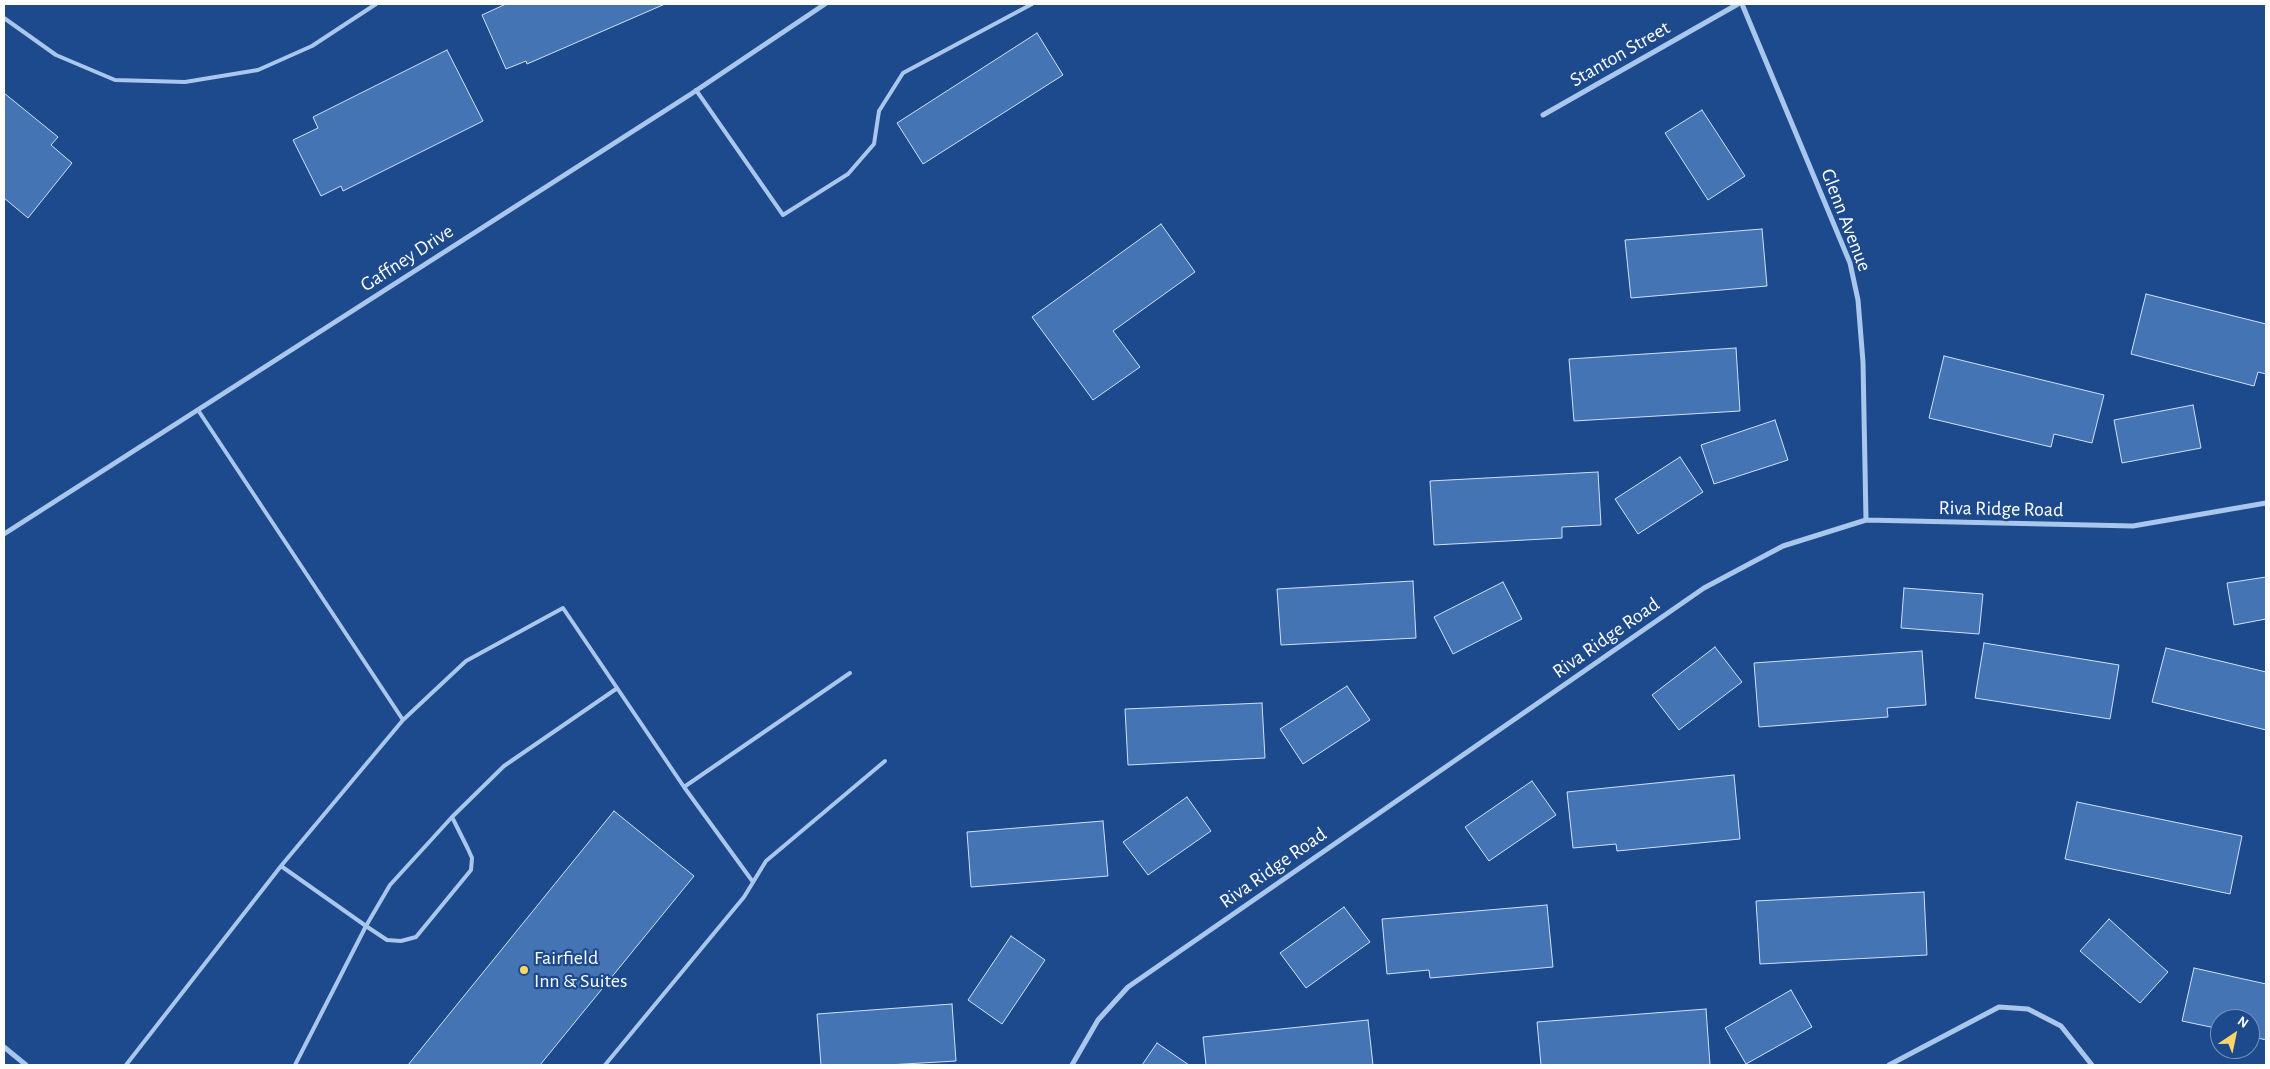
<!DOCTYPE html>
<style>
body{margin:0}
#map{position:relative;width:2270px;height:1069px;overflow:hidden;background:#1d4a8c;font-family:"Alegreya Sans",sans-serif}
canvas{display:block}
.frame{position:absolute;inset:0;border:5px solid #fff;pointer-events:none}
.north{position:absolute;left:2210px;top:1009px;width:50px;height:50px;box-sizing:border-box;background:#1d4a8c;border:1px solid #7792ba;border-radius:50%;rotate:34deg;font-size:14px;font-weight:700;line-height:20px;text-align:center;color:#fff}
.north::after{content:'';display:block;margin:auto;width:18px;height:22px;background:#fdd667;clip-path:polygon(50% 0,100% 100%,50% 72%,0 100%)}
</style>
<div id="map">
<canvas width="2270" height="1069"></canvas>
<div class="frame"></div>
<div class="north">N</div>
</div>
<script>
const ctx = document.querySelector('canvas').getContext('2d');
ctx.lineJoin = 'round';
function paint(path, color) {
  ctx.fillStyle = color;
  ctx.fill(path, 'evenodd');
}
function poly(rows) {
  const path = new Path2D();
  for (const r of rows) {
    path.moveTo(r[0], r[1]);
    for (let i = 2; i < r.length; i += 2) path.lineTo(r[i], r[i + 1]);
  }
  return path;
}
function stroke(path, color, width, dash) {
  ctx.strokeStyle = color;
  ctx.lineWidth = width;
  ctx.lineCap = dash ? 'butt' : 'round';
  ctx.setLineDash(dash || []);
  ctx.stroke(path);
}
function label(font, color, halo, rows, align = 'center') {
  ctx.font = font + ' "Alegreya Sans",sans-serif';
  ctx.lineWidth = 4.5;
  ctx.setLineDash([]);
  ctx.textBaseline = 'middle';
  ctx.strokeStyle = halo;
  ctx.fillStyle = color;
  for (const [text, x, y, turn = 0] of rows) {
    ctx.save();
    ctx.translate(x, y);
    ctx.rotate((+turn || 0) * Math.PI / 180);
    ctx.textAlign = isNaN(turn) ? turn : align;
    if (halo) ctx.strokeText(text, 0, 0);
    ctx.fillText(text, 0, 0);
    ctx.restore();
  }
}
const building = poly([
 [506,4,665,4,527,64,526,61,506,69,482,15,506,4],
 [1037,33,1063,75,923,164,897,123,1037,33],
 [447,50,483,121,343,191,341,186,321,196,293,140,318,128,313,117,447,50],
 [4,93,58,137,51,145,72,163,28,218,4,198,4,93],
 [1702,110,1745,176,1708,200,1665,133,1702,110],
 [1161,224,1195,272,1113,331,1140,367,1093,400,1032,317,1161,224],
 [1762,229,1767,286,1631,298,1625,240,1762,229],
 [2146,294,2266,324,2266,374,2258,372,2254,386,2131,354,2146,294],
 [1736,348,1740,411,1574,421,1569,359,1736,348],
 [1944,356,2104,395,2092,443,2054,434,2051,447,1929,418,1944,356],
 [2193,405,2201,448,2122,463,2114,420,2193,405],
 [1775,420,1788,460,1714,484,1701,445,1775,420],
 [1680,457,1703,492,1638,534,1615,499,1680,457],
 [1598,472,1601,525,1562,527,1562,538,1434,545,1430,481,1598,472],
 [2266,577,2266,619,2234,625,2227,583,2266,577],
 [1413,581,1416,638,1281,645,1277,589,1413,581],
 [1503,582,1522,619,1453,654,1434,617,1503,582],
 [1904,588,1983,594,1979,634,1901,628,1904,588],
 [1984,643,2119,665,2110,719,1975,698,1984,643],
 [1715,647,1742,682,1679,730,1652,695,1715,647],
 [2166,648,2266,672,2266,730,2152,702,2166,648],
 [1922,651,1926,705,1887,708,1888,717,1759,727,1754,663,1922,651],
 [1347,686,1370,720,1303,764,1280,729,1347,686],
 [1262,703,1265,758,1128,765,1125,709,1262,703],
 [1734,775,1740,839,1617,851,1616,844,1573,848,1567,792,1734,775],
 [1532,781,1556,815,1489,861,1465,827,1532,781],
 [1187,797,1211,831,1148,875,1123,842,1187,797],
 [2077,802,2242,836,2230,894,2065,859,2077,802],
 [614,811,694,876,540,1065,408,1065,614,811],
 [1103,821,1108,876,971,887,967,832,1103,821],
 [1924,892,1927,955,1760,964,1756,901,1924,892],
 [1547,905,1553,967,1430,978,1429,970,1387,974,1382,919,1547,905],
 [1344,907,1370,942,1306,988,1280,953,1344,907],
 [2109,919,2168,972,2140,1003,2080,951,2109,919],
 [1011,936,1045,960,1002,1024,968,1000,1011,936],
 [2194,968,2266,984,2266,1040,2250,1036,2250,1019,2220,1019,2220,1029,2182,1021,2194,968],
 [1791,990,1812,1027,1746,1064,1725,1028,1791,990],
 [952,1004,956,1061,887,1065,821,1065,817,1014,952,1004],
 [1706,1009,1710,1065,1541,1065,1537,1022,1706,1009],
 [1368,1020,1373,1065,1206,1065,1203,1037,1368,1020],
 [1157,1043,1189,1065,1142,1065,1157,1043]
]);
const lane = poly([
 [4,18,56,55,115,80,185,82,258,70,312,46,376,4],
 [696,90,783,215,848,174,874,144,879,111,903,73,1032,4],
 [198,410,403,720,466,661,563,608,684,787,850,673],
 [684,787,753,882],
 [281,866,366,926,390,885,452,817,504,766,616,689],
 [126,1065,281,866,403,720],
 [295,1065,366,926,387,940,401,941,416,937,471,870,472,858,468,849,452,817],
 [605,1065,744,897,766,861,885,761]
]);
const street = poly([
 [1742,4,1850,263,1858,300,1863,362,1866,520],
 [1543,115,1738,4],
 [4,534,691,94,825,4],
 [4,1047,26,1065],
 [1072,1065,1098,1020,1128,987,1704,588,1783,546,1866,520,2133,526,2266,503],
 [1889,1065,1999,1007,2028,1009,2061,1026,2092,1065]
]);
const markers = [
 [524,970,5,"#fdd667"]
];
const streetNames = [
 ["Stanton Street",1620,54,-30],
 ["Glenn Avenue",1846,220,69],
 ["Gaffney Drive",407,258,-33],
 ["Riva Ridge Road",2001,509,1],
 ["Riva Ridge Road",1606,638,-35],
 ["Riva Ridge Road",1273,868,-35]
];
const poiNames = [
 ["Fairfield",534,958],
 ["Inn & Suites",534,981]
];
paint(building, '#4574b4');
stroke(building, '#cfe1f9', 1);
stroke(lane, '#a9c6ed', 4);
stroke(street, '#a9c6ed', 5);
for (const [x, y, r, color] of markers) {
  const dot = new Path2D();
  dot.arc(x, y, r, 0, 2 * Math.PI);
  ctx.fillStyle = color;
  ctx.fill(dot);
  stroke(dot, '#1d4a8c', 2);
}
label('20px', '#fff', '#1d4a8c', streetNames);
label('20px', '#fff', '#1d4a8c', poiNames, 'left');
</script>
